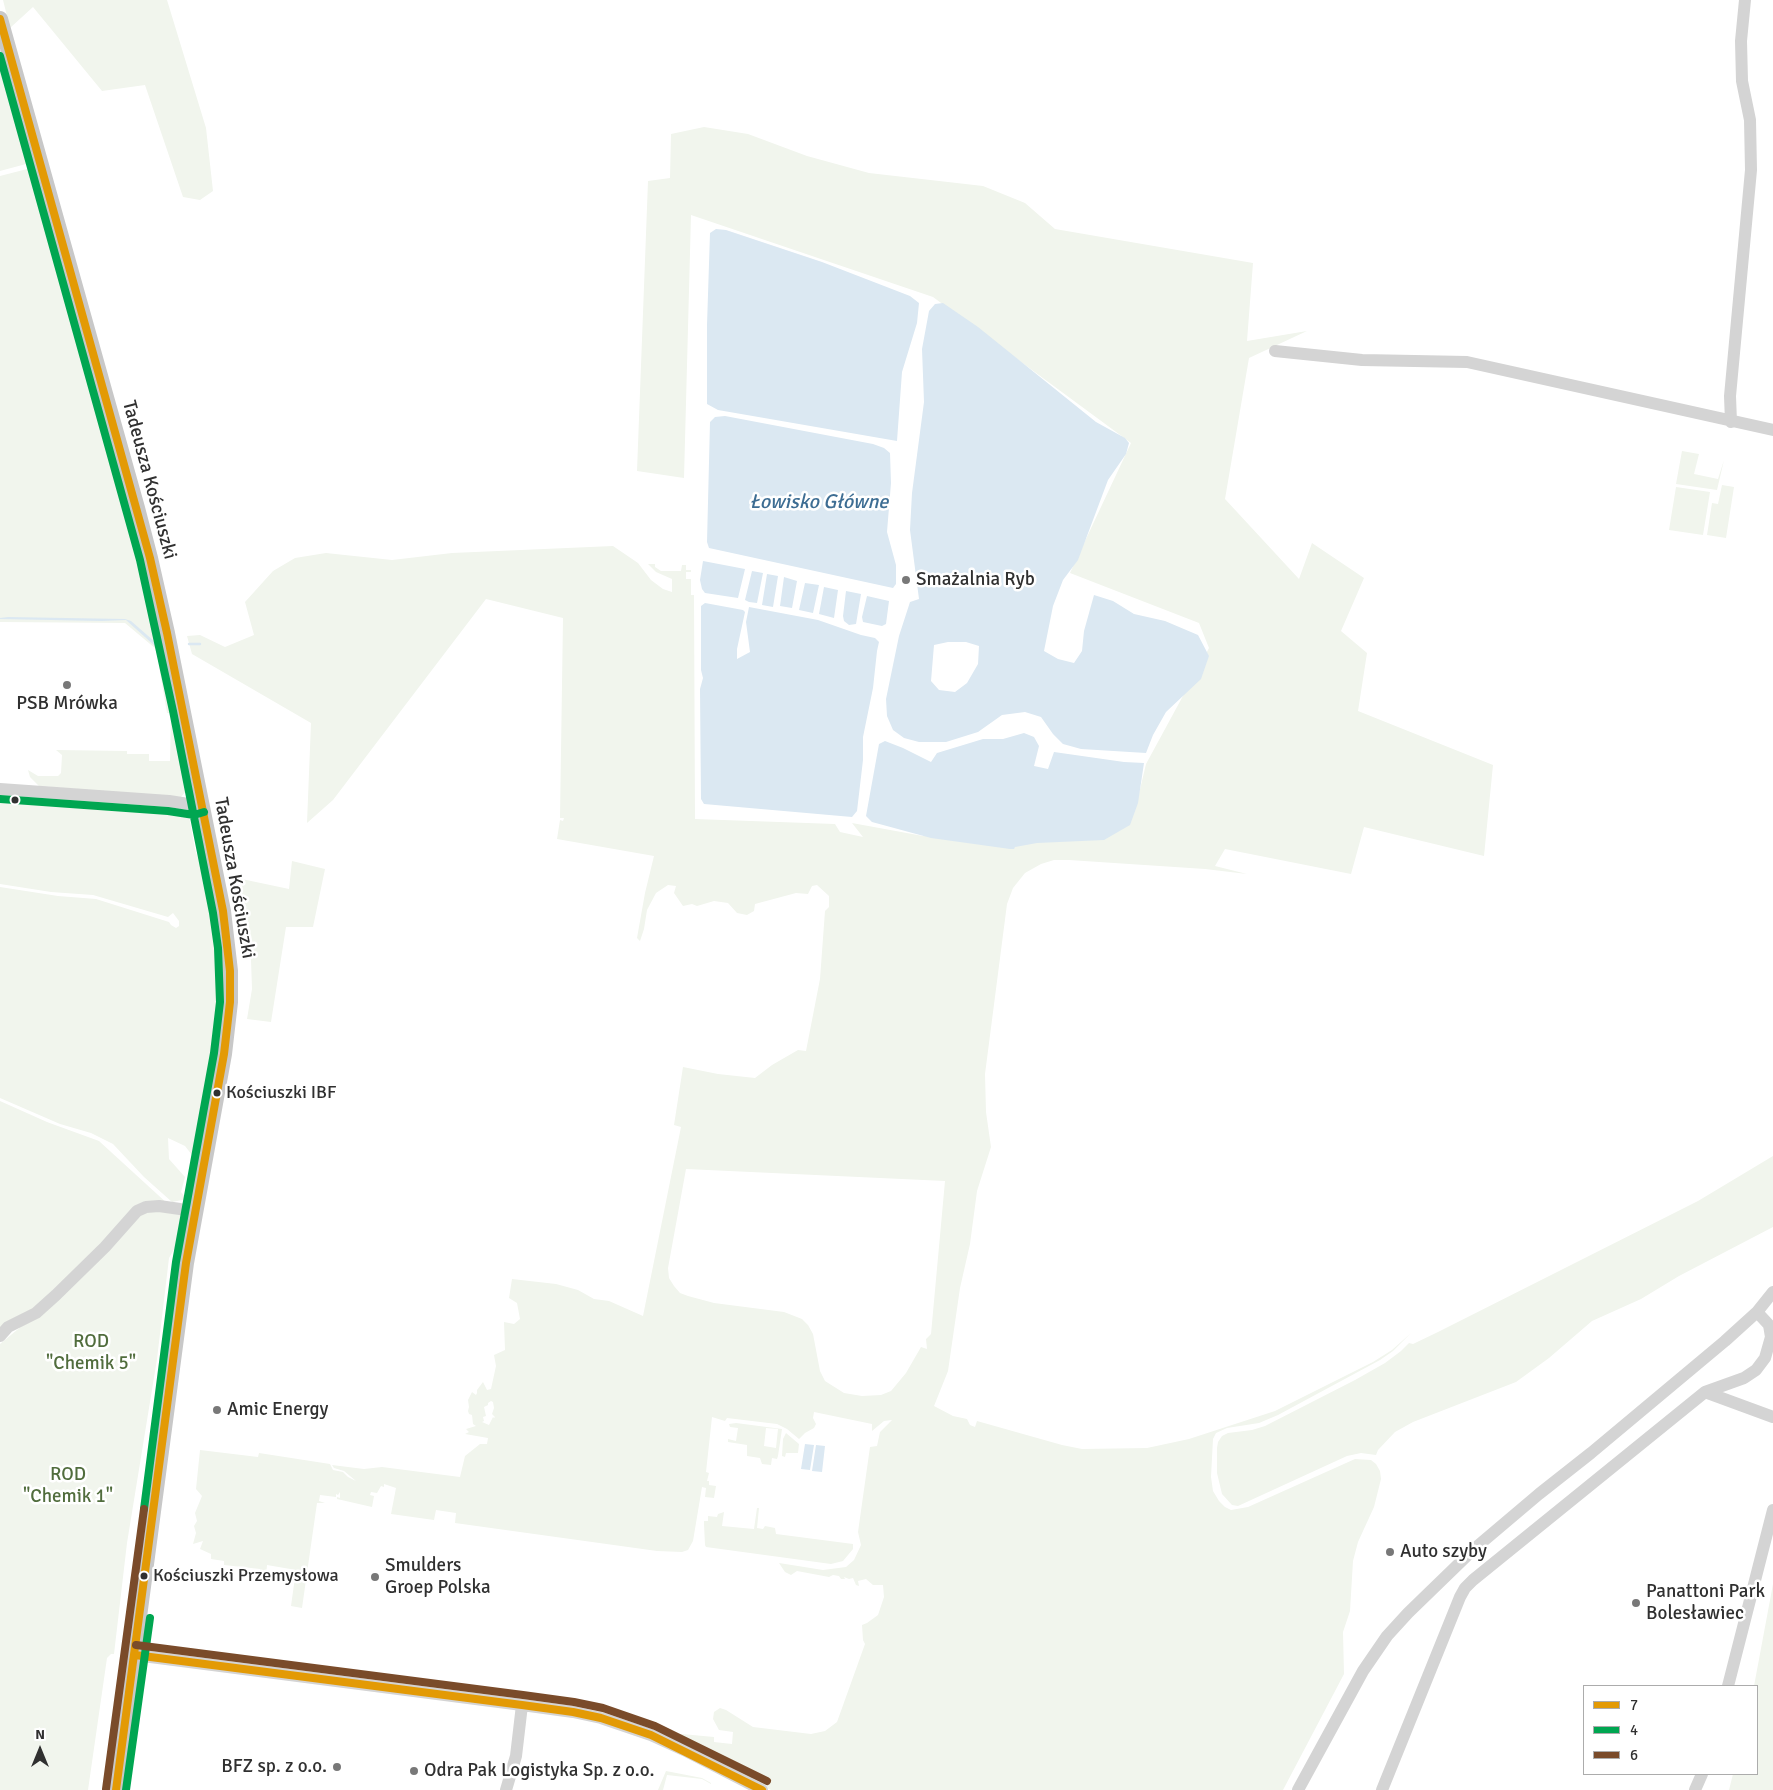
<!DOCTYPE html>
<meta charset="utf-8">
<style>
body{margin:0}
#map{position:relative;width:1773px;height:1790px;overflow:hidden;background:#fff;font-family:Signika,sans-serif}
canvas{display:block}
.legend{position:absolute;left:1583px;top:1685px;width:175px;height:90px;box-sizing:border-box;background:#fff;border:1px solid #acacac;margin:0;padding:6px 9px;list-style:none;font-size:15px;color:#303030}
.legend li{display:flex;align-items:center;gap:10px;height:25px}
.legend b{width:25px;border:1px solid #acacac}
.north{position:absolute;left:15px;top:1725px;width:50px;height:50px;-webkit-text-stroke:4px #fff;paint-order:stroke;rotate:0deg;font-size:14px;font-weight:700;line-height:20px;text-align:center;color:#303030}
.north::after{content:'';display:block;margin:auto;width:18px;height:22px;background:#303030;clip-path:polygon(50% 0,100% 100%,50% 72%,0 100%)}
</style>
<div id="map">
<canvas width="1773" height="1790"></canvas>
<ul class="legend">
<li><b style="height:6px;background:#e39a05"></b>7</li>
<li><b style="height:6px;background:#00a651"></b>4</li>
<li><b style="height:6px;background:#7a4b2a"></b>6</li>
</ul>
<div class="north">N</div>
</div>
<script>
const ctx = document.querySelector('canvas').getContext('2d');
ctx.lineJoin = 'round';
function paint(path, color) {
  ctx.fillStyle = color;
  ctx.fill(path, 'evenodd');
}
function poly(rows) {
  const path = new Path2D();
  for (const r of rows) {
    path.moveTo(r[0], r[1]);
    for (let i = 2; i < r.length; i += 2) path.lineTo(r[i], r[i + 1]);
  }
  return path;
}
function stroke(path, color, width, dash) {
  ctx.strokeStyle = color;
  ctx.lineWidth = width;
  ctx.lineCap = dash ? 'butt' : 'round';
  ctx.setLineDash(dash || []);
  ctx.stroke(path);
}
function label(font, color, halo, rows, align = 'center') {
  ctx.font = font + ' Signika,sans-serif';
  ctx.lineWidth = 5;
  ctx.setLineDash([]);
  ctx.textBaseline = 'middle';
  ctx.strokeStyle = halo;
  ctx.fillStyle = color;
  for (const [text, x, y, turn = 0] of rows) {
    ctx.save();
    ctx.translate(x, y);
    ctx.rotate((+turn || 0) * Math.PI / 180);
    ctx.textAlign = isNaN(turn) ? turn : align;
    if (halo) ctx.strokeText(text, 0, 0);
    ctx.fillText(text, 0, 0);
    ctx.restore();
  }
}
const green = poly([
 [3,0,167,0,206,128,213,191,200,200,183,197,145,85,102,91,33,7,10,28],
 [0,59,26,164,0,171],
 [704,127,748,134,807,156,869,173,983,186,1025,203,1055,229,1253,263,1247,341,1307,331,1249,358,1225,499,1299,579,1312,543,1364,578,1341,631,1367,653,1358,711,1493,765,1484,856,1364,827,1351,874,1225,849,1215,866,1247,874,1205,869,1069,860,1054,860,1041,864,1025,873,1013,888,1007,904,985,1074,986,1112,991,1147,977,1191,970,1244,960,1288,948,1371,934,1406,953,1416,967,1419,970,1425,975,1427,977,1421,1062,1445,1082,1449,1147,1448,1189,1439,1275,1411,1373,1362,1392,1350,1411,1333,1393,1351,1380,1360,1278,1415,1259,1423,1227,1428,1216,1433,1213,1439,1211,1477,1213,1491,1219,1501,1225,1507,1231,1510,1248,1507,1355,1459,1371,1460,1376,1464,1380,1471,1381,1479,1374,1507,1358,1542,1353,1561,1350,1611,1343,1632,1344,1674,1283,1790,771,1790,681,1746,677,1738,678,1734,682,1734,714,1737,714,1742,732,1744,733,1732,719,1730,713,1719,714,1712,720,1708,726,1710,753,1727,811,1734,825,1731,837,1722,865,1644,863,1640,862,1625,867,1623,878,1615,884,1597,883,1585,873,1585,866,1579,858,1581,859,1586,856,1585,853,1578,849,1579,844,1577,845,1579,841,1579,839,1576,833,1575,829,1577,797,1571,791,1575,785,1572,779,1563,823,1570,846,1567,854,1560,861,1545,858,1532,870,1447,877,1446,880,1432,892,1420,884,1421,872,1431,872,1424,814,1412,813,1418,816,1424,814,1428,805,1433,799,1439,787,1429,777,1424,727,1418,725,1421,712,1417,706,1472,709,1473,707,1481,709,1481,709,1485,716,1486,714,1498,705,1497,706,1488,702,1487,693,1541,688,1550,682,1552,657,1551,455,1523,456,1513,436,1510,434,1520,391,1514,396,1488,384,1484,384,1487,381,1486,377,1493,371,1492,370,1495,374,1496,372,1507,337,1499,337,1497,340,1498,340,1492,338,1495,336,1494,336,1497,320,1495,319,1501,325,1503,317,1503,301,1615,302,1608,291,1606,296,1570,267,1565,266,1577,259,1576,260,1569,224,1565,224,1561,211,1559,211,1554,200,1549,203,1541,193,1544,196,1533,194,1526,197,1521,195,1513,202,1496,196,1489,200,1450,258,1457,259,1453,330,1464,333,1470,343,1472,348,1477,356,1481,344,1471,334,1468,332,1465,364,1469,382,1467,460,1477,465,1456,480,1444,487,1444,488,1438,465,1434,469,1432,466,1429,476,1426,473,1424,472,1415,469,1414,468,1411,469,1407,468,1400,472,1392,476,1395,477,1393,477,1390,483,1382,487,1390,491,1389,496,1366,494,1355,505,1350,504,1322,514,1324,520,1319,517,1303,509,1298,512,1279,556,1284,578,1290,594,1299,609,1301,643,1316,681,1127,674,1125,683,1067,718,1074,755,1078,772,1065,798,1050,806,1051,820,979,825,911,829,907,829,896,817,885,812,886,808,894,796,893,755,904,754,911,747,915,737,913,728,903,714,901,697,906,692,904,683,906,674,893,676,886,668,885,656,893,647,910,644,929,640,941,637,938,645,893,654,856,557,839,560,820,563,821,564,818,560,818,563,618,486,599,333,800,307,823,311,723,192,654,187,636,200,635,225,647,254,635,245,602,273,571,295,558,326,553,392,560,452,553,613,546,638,563,651,580,663,589,672,592,672,579,656,572,648,564,655,564,655,567,661,571,681,571,682,565,686,565,686,570,691,570,691,572,686,572,686,579,691,579,691,595,694,595,695,819,835,824,840,832,863,837,852,823,923,836,1137,802,1146,764,1209,648,1199,623,1070,573,1131,443,933,297,691,215,684,478,637,471,648,181,670,178,671,134],
 [686,1169,945,1181,931,1334,926,1339,927,1349,921,1347,906,1373,891,1391,881,1395,862,1396,844,1393,825,1381,820,1371,813,1334,808,1325,802,1319,784,1312,714,1303,688,1296,680,1293,674,1286,669,1278,668,1268],
 [491,1401,493,1402,494,1408,492,1414,495,1417,494,1418,493,1417,489,1425,482,1422,484,1421,483,1417,486,1416,484,1407,488,1405,488,1403],
 [31,168,34,168,92,372,85,375,86,377,93,377,136,524,162,647,155,644,155,645,163,649,192,784,181,797,39,786,30,777,28,770,38,776,58,776,61,773,62,755,56,750,127,751,127,754,149,754,149,761,170,761,171,713,167,713,156,649,125,623,0,622,0,176],
 [1682,451,1699,454,1694,474,1718,479,1724,460,1717,490,1676,484],
 [1722,485,1734,487,1726,538,1707,535,1712,503,1718,504],
 [1676,487,1710,492,1703,535,1669,530],
 [0,792,168,805,188,811,195,849,210,897,216,923,218,991,213,1060,195,1159,185,1146,168,1138,169,1159,185,1177,181,1192,187,1199,172,1202,144,1177,113,1144,91,1133,60,1124,0,1098,0,887,58,896,96,899,169,922,171,925,176,928,179,926,179,921,173,913,168,917,93,895,51,892,0,884],
 [292,861,325,869,313,927,286,927,271,1022,247,1019,252,989,251,960,243,918,237,878,289,889],
 [0,1101,47,1122,99,1141,169,1205,146,1204,54,1295,0,1332],
 [1773,1156,1773,1227,1679,1276,1641,1299,1592,1321,1549,1358,1516,1382,1413,1422,1395,1432,1378,1450,1376,1455,1361,1453,1347,1456,1238,1506,1232,1505,1222,1494,1217,1473,1217,1448,1218,1442,1222,1436,1228,1433,1252,1430,1265,1426,1355,1380,1385,1363,1401,1351,1409,1343,1413,1344,1438,1332,1698,1201],
 [143,1210,195,1213,169,1258,157,1359,127,1543,114,1654,111,1654,107,1658,88,1790,0,1790,0,1344,35,1315],
 [736,1423,782,1429,778,1456,777,1459,772,1458,771,1465,762,1464,760,1458,747,1456,747,1445,728,1442,728,1439,736,1441,738,1428,730,1427,729,1424],
 [766,1428,778,1429,776,1448,764,1446],
 [786,1433,799,1444,798,1453,786,1453,785,1457,782,1456,783,1439],
 [757,1508,759,1508,757,1528,763,1529,765,1526,775,1528,776,1534,853,1544,853,1549,843,1561,831,1564,706,1547,705,1545,704,1524,704,1521,708,1521,708,1516,717,1517,718,1514,724,1512,722,1526,754,1529],
 [1773,1584,1773,1790,1729,1790,1733,1774,1757,1774,1757,1686,1754,1686],
 [666,1771,702,1778,711,1783,711,1784,702,1779,667,1775,663,1790,658,1790]
]);
const water = poly([
 [716,229,726,230,822,262,910,296,919,303,917,323,902,372,897,441,718,410,707,404,707,325,710,233],
 [943,303,978,327,1096,422,1125,438,1129,443,1126,454,1108,480,1078,560,1063,580,1053,606,1044,651,1058,659,1074,663,1082,651,1084,631,1094,595,1113,601,1134,614,1165,621,1198,635,1209,656,1201,679,1166,712,1153,735,1146,753,1081,749,1063,744,1053,734,1041,717,1025,712,1002,715,978,732,946,742,919,742,904,738,893,730,887,716,886,699,899,636,910,602,919,599,910,530,912,493,924,402,922,349,929,311,935,304],
 [948,642,966,642,979,646,978,664,967,683,955,692,939,690,931,681,934,645],
 [725,416,873,444,884,448,890,453,891,483,887,532,896,565,896,584,893,588,709,548,707,542,710,422,715,417],
 [703,561,745,569,738,598,705,593,702,589,700,580],
 [752,571,763,573,757,603,749,602,745,600],
 [767,574,778,576,773,607,762,605],
 [784,577,797,581,792,608,780,606],
 [805,583,819,585,813,613,799,610],
 [824,587,838,590,834,618,819,614],
 [846,591,861,594,856,624,849,625,844,621,843,616],
 [867,596,889,601,886,624,882,626,863,622,862,617],
 [705,603,743,610,745,612,737,649,737,659,750,652,746,622,749,607,818,620,861,635,875,638,879,642,877,651,873,688,863,737,863,760,857,811,852,817,704,804,701,799,700,689,703,678,701,670,701,606],
 [8,617,125,619,131,621,163,649,155,646,126,620,102,621,0,619,0,618],
 [1024,733,1034,737,1039,746,1034,766,1048,769,1054,752,1124,762,1144,763,1138,803,1130,825,1104,840,1037,843,1015,847,1014,849,1010,849,931,838,872,822,866,816,879,744,885,741,903,748,931,762,937,753,983,739,1003,739],
 [805,1444,814,1445,810,1470,801,1469],
 [816,1445,825,1446,822,1472,812,1471]
]);
const stream = poly([
 [0,51,31,160],
 [34,173,88,370],
 [91,380,142,561,153,613],
 [155,623,158,639],
 [189,644,200,644]
]);
const minor = poly([
 [1275,351,1362,360,1467,362,1773,430],
 [1731,422,1730,396,1751,170,1750,120,1742,81,1741,41,1745,0],
 [0,789,169,801,195,805,201,803],
 [0,1336,8,1327,36,1313,56,1295,105,1247,137,1211,146,1207,159,1206,180,1209,195,1213],
 [1705,1392,1773,1417],
 [135,1655,522,1705,573,1712,601,1718,651,1735,684,1750,762,1790],
 [1728,1686,1773,1510],
 [506,1790,516,1756,522,1705],
 [1298,1790,1363,1671,1387,1636,1408,1613,1474,1549,1539,1494,1591,1453,1725,1341,1757,1312,1773,1292],
 [1382,1790,1460,1597,1465,1588,1473,1580,1705,1392,1744,1378,1756,1370,1765,1358,1771,1337,1769,1325,1757,1312],
 [1695,1790,1702,1774]
]);
const major = poly([
 [0,19,137,508,150,558,167,633,223,911,230,971,230,1002,224,1054,186,1263,116,1790]
]);
const bus1 = poly([
 [0,19,150,558,167,633,223,911,230,971,230,1002,224,1054,186,1263,116,1790],
 [135,1655,522,1705,573,1712,601,1718,651,1735,762,1790]
]);
const bus2 = poly([
 [0,56,140,560,173,711,213,913,218,948,220,1002,214,1053,176,1262,144,1509],
 [0,799,168,811,194,815,204,812],
 [126,1790,150,1618]
]);
const bus3 = poly([
 [136,1645,523,1695,574,1702,603,1708,655,1726,767,1781],
 [106,1789,144,1509]
]);
const markers = [
 [906,580,5,"#787878"],
 [67,685,5,"#787878"],
 [15,800,4.5,"#303030"],
 [217,1093,4.5,"#303030"],
 [217,1410,5,"#787878"],
 [1390,1552,5,"#787878"],
 [144,1576,4.5,"#303030"],
 [375,1577,5,"#787878"],
 [1636,1603,5,"#787878"],
 [337,1767,5,"#787878"],
 [414,1771,5,"#787878"]
];
const busNames = [
 ["Kościuszki IBF",226,1093],
 ["Kościuszki Przemysłowa",153,1576]
];
const streetNames = [
 ["Tadeusza Kościuszki",149,480,75],
 ["Tadeusza Kościuszki",234,878,80]
];
const poiNames = [
 ["Smażalnia Ryb",916,580],
 ["PSB Mrówka",67,704,"center"],
 ["Amic Energy",227,1410],
 ["Auto szyby",1400,1552],
 ["Smulders",385,1566],
 ["Groep Polska",385,1588],
 ["Panattoni Park",1646,1592],
 ["Bolesławiec",1646,1614],
 ["BFZ sp. z o.o.",327,1767,"right"],
 ["Odra Pak Logistyka Sp. z o.o.",424,1771]
];
const parkNames = [
 ["ROD",91,1342],
 ["\"Chemik 5\"",91,1364],
 ["ROD",68,1475],
 ["\"Chemik 1\"",68,1497]
];
const waterNames = [
 ["Łowisko Główne",819,503]
];
paint(green, '#f1f5ed');
paint(water, '#dbe8f2');
stroke(stream, '#dbe8f2', 2.5);
stroke(minor, '#d4d4d4', 12);
stroke(major, '#c8c8c8', 16);
stroke(bus1, '#e39a05', 8);
stroke(bus2, '#00a651', 8);
stroke(bus3, '#7a4b2a', 8);
for (const [x, y, r, color] of markers) {
  const dot = new Path2D();
  dot.arc(x, y, r, 0, 2 * Math.PI);
  ctx.fillStyle = color;
  ctx.fill(dot);
  stroke(dot, '#fff', 2);
}
label('18px', '#303030', '#fff', busNames, 'left');
label('19px', '#303030', '#fff', streetNames);
label('19px', '#303030', '#fff', poiNames, 'left');
label('19px', '#516d3d', '#fff', parkNames);
label('italic 20px', '#3d6d93', '#fff', waterNames);
</script>
